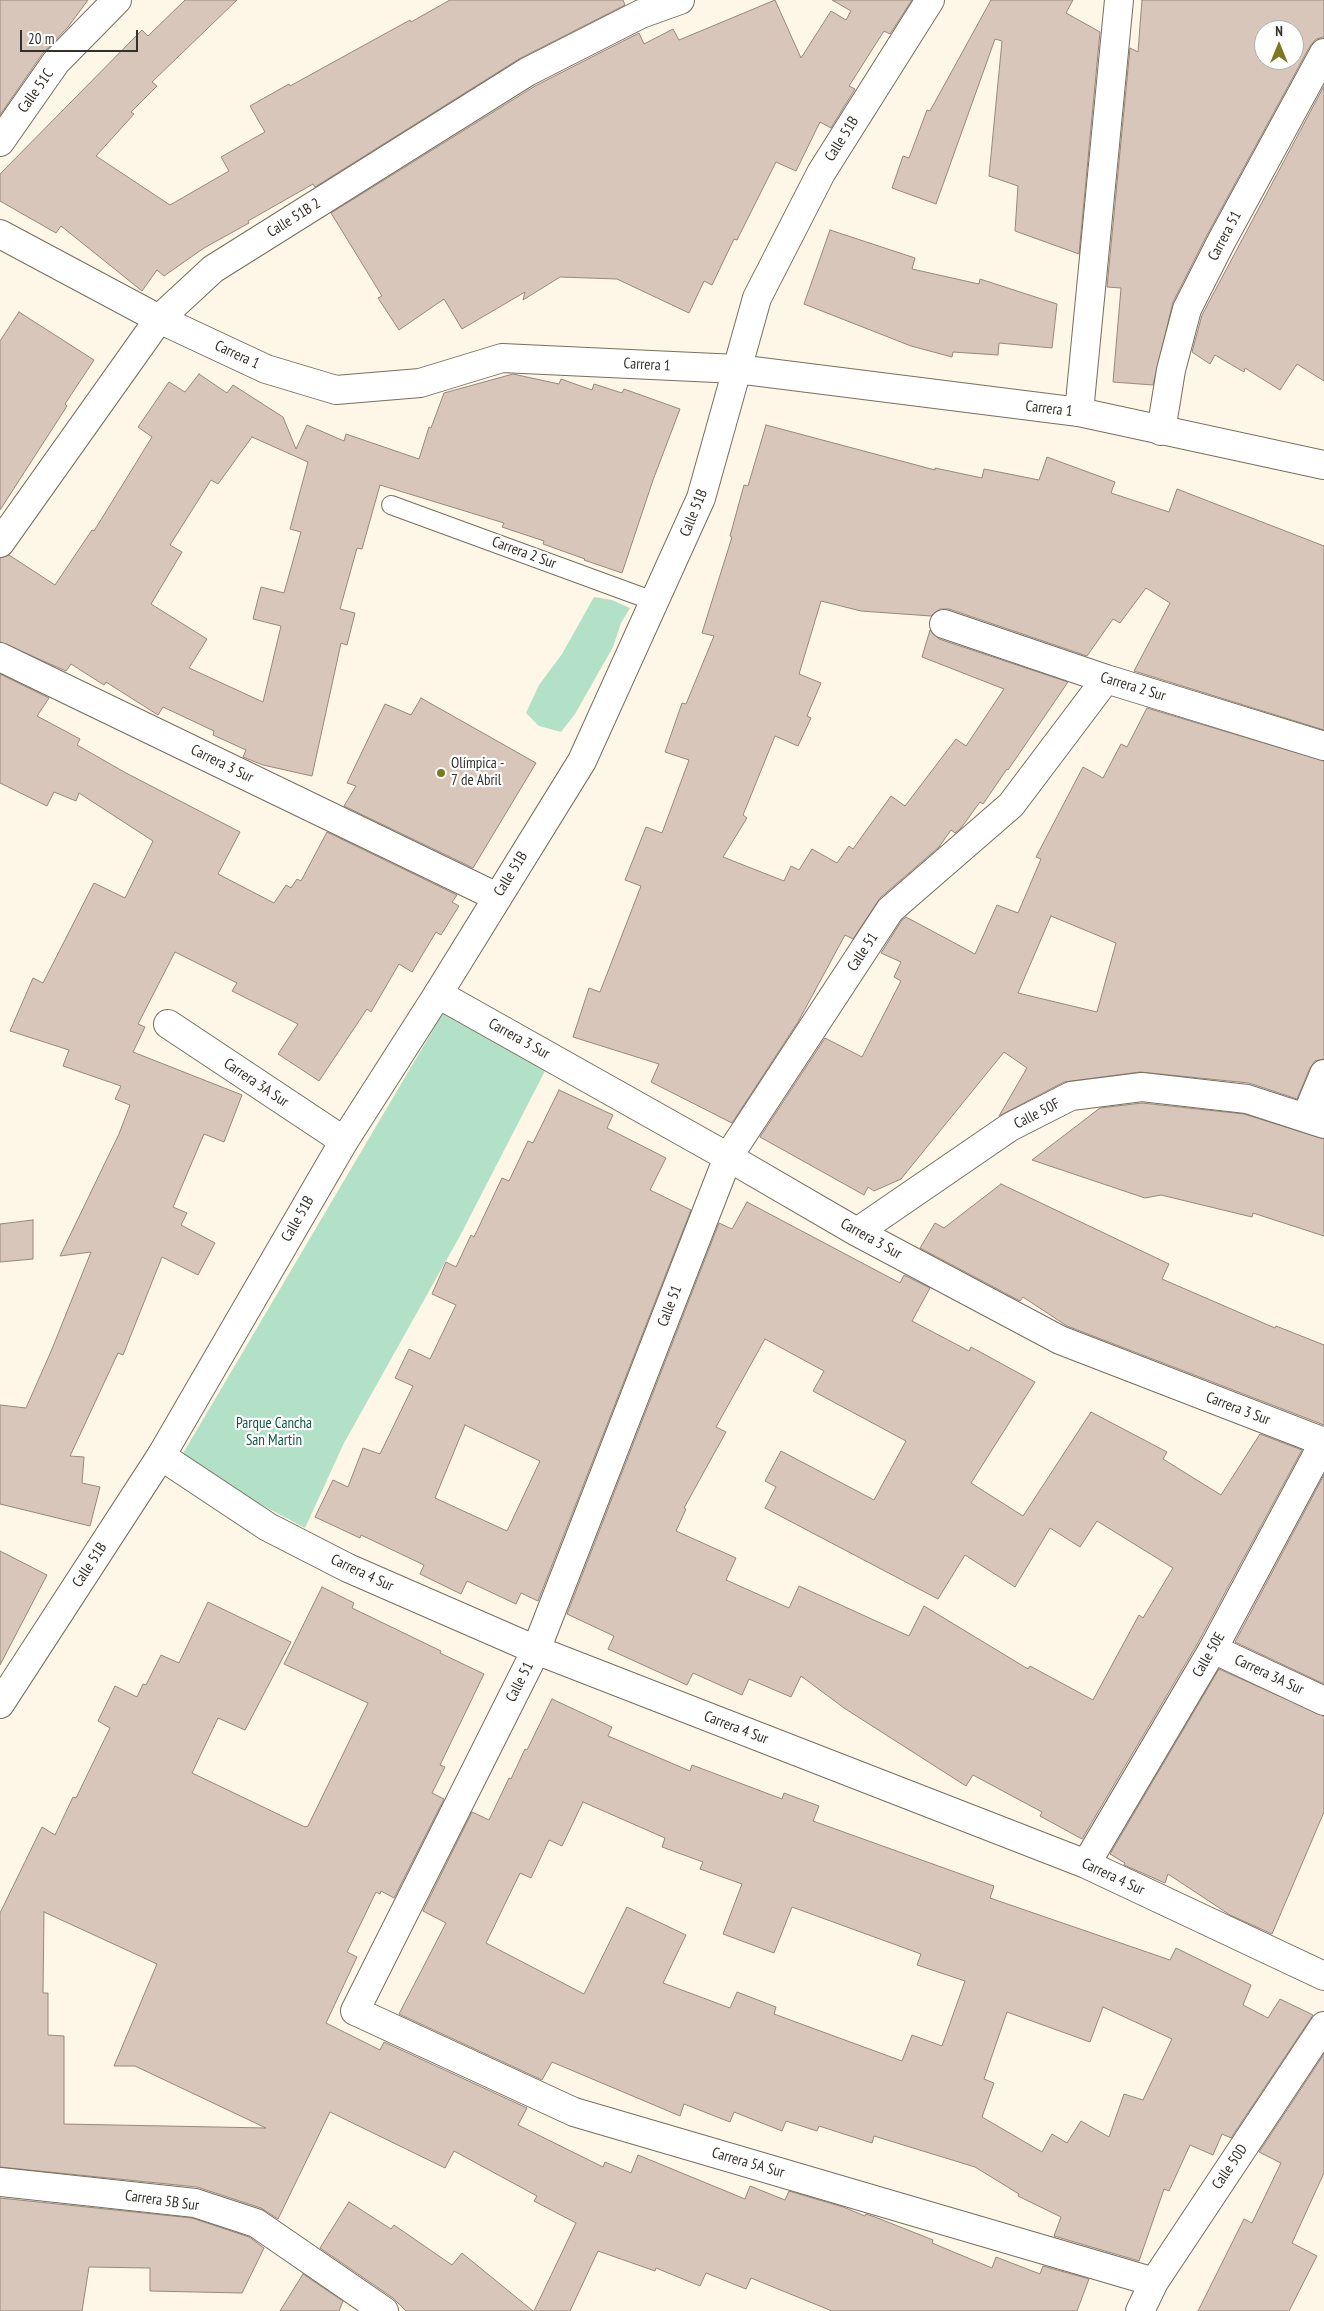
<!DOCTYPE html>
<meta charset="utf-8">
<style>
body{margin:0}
#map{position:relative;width:1324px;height:2311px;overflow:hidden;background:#fef6e7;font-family:"PT Sans Narrow",sans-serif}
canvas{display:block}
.north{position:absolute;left:1254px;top:20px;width:50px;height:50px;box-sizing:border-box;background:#fff;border:1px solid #aeada9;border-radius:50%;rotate:0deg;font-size:14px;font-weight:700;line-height:20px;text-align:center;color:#343129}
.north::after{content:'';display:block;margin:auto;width:18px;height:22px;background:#7e791f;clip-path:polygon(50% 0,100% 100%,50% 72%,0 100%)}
.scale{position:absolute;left:20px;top:30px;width:118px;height:22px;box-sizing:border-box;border:2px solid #343129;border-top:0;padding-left:6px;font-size:15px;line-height:18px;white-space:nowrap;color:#343129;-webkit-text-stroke:4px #fff;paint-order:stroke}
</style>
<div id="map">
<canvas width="1324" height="2311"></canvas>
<div class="north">N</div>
<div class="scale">20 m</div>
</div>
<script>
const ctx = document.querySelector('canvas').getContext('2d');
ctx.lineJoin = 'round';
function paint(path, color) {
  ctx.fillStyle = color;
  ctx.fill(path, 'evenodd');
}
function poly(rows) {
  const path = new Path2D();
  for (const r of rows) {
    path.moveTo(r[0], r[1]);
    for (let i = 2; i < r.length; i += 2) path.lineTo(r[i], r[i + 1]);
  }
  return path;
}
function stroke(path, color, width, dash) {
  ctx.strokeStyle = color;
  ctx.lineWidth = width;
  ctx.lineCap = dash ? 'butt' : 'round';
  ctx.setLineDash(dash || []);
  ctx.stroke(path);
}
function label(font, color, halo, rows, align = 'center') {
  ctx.font = font + ' "PT Sans Narrow",sans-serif';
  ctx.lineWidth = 4.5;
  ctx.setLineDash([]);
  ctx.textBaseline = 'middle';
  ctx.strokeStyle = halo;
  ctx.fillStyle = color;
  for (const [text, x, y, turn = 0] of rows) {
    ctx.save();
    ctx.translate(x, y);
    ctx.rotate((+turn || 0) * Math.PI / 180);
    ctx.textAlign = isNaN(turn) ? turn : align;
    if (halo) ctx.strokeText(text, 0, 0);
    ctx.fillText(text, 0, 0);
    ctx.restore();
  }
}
const green = poly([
 [594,597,612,600,630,608,621,623,613,647,575,714,561,732,539,726,526,713,539,685,562,654],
 [443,1013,546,1069,461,1234,344,1443,305,1528,249,1498,182,1455]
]);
const building = poly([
 [0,0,88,0,68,27,43,53,0,115,0,0],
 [185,0,237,0,152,82,157,86,131,112,134,114,96,156,170,205,229,171,221,157,265,132,250,106,289,84,290,86,410,20,411,22,450,0,623,0,625,5,519,59,315,187,313,184,248,221,249,223,204,248,164,276,157,270,142,291,61,226,56,233,0,201,0,174,142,30,148,36,185,0],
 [775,0,801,58,831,11,846,20,851,11,832,0,912,0,890,34,884,31,849,86,855,89,831,128,820,122,796,171,776,162,737,240,734,239,712,285,704,281,689,313,617,279,560,277,523,300,525,292,462,329,444,299,399,330,378,298,382,296,331,213,535,86,639,33,644,44,673,29,679,40,775,0],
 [991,0,1073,0,1066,13,1100,32,1079,254,1015,231,1018,186,989,176,1002,41,995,39,936,204,892,188,903,156,909,158,927,110,930,111,991,0],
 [1142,0,1324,0,1324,37,1316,39,1310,46,1207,235,1173,302,1153,385,1113,382,1121,288,1107,287,1130,48,1138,52,1142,0],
 [1264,30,1294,30,1294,60,1264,60,1264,30],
 [1324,86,1324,381,1297,364,1280,390,1245,368,1244,372,1215,355,1210,364,1192,352,1202,315,1324,86],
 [830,230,915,258,912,269,979,284,980,279,1057,304,1052,348,999,343,998,355,953,352,952,357,911,346,804,304,830,230],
 [19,312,94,360,65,404,67,406,0,510,0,341,19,312],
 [199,374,227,393,233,385,283,417,296,449,307,425,344,441,346,434,419,459,429,427,431,428,444,393,513,374,559,384,561,379,592,390,594,384,622,393,624,389,680,409,653,480,622,573,584,560,585,559,543,544,544,541,502,527,504,523,380,485,362,549,357,548,340,609,355,613,347,645,341,643,312,776,263,765,243,757,246,750,213,735,214,731,163,707,158,715,106,682,104,685,71,664,66,671,0,642,0,558,9,555,55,585,92,530,94,531,152,437,138,427,169,382,185,392,199,374],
 [252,437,308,462,290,529,301,532,284,593,261,587,253,619,281,626,263,702,189,668,207,639,151,604,182,552,170,545,211,480,218,484,252,437],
 [766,425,935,470,935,468,982,478,984,469,1039,480,1047,457,1115,482,1111,493,1169,512,1177,489,1324,546,1324,730,1134,671,1170,603,1146,588,1120,623,1113,619,1087,656,949,609,940,609,931,616,861,611,821,601,799,674,821,683,807,716,811,718,798,746,775,736,743,815,747,818,723,857,784,881,791,866,799,870,812,849,837,863,849,846,853,849,891,796,905,806,956,739,966,746,1004,689,922,657,930,630,939,639,1068,682,1008,770,1007,769,983,804,980,802,961,828,955,833,951,830,939,847,880,898,853,939,845,935,798,1022,732,1123,651,1082,659,1064,573,1037,589,988,600,992,641,886,625,880,646,827,662,833,689,760,665,752,682,703,686,704,714,636,702,633,732,537,730,536,744,485,748,486,766,425],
 [0,674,49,698,37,716,80,739,77,745,126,773,240,832,218,874,274,903,286,885,291,888,297,879,301,881,327,832,457,895,452,902,459,906,441,935,436,932,412,972,399,964,371,1012,367,1009,319,1081,278,1054,298,1024,232,991,237,983,175,952,138,1024,145,1027,133,1052,242,1095,224,1142,204,1134,173,1207,187,1213,181,1225,215,1243,198,1275,162,1257,123,1355,118,1353,70,1456,84,1457,82,1483,100,1487,90,1526,0,1504,0,1405,26,1408,52,1349,91,1252,60,1256,119,1134,130,1105,115,1099,121,1086,63,1066,69,1050,10,1031,33,978,43,983,94,883,125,898,153,841,79,793,76,801,54,792,47,806,0,783,0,674],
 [421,698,536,763,473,868,344,806,356,786,347,783,385,704,411,715,421,698],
 [1147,708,1324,761,1324,1059,1315,1061,1310,1068,1297,1099,1249,1083,1140,1072,1064,1082,999,1116,1027,1068,1004,1052,901,1179,874,1191,868,1187,864,1195,760,1137,825,1038,862,1057,901,981,894,977,901,962,881,953,902,920,906,917,975,954,997,905,1018,913,1041,859,1036,857,1083,767,1103,778,1121,744,1127,747,1147,708],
 [1051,916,1116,943,1097,1012,1018,993,1051,916],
 [559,1090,613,1115,607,1128,666,1158,650,1190,691,1210,538,1601,521,1593,516,1604,467,1581,461,1594,420,1574,424,1565,361,1535,360,1538,315,1517,333,1480,348,1487,363,1448,380,1454,413,1386,395,1378,409,1349,430,1359,456,1305,432,1294,446,1262,456,1267,471,1235,474,1237,502,1178,509,1181,528,1141,533,1143,559,1090],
 [465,1425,540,1461,507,1531,435,1498,465,1425],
 [1142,1103,1244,1114,1324,1139,1324,1236,1253,1213,1252,1217,1161,1195,1145,1198,1032,1160,1100,1108,1142,1103],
 [1001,1184,1169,1264,1162,1279,1275,1328,1276,1326,1324,1345,1324,1425,1067,1326,1023,1297,1020,1301,920,1248,935,1223,944,1228,1001,1184],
 [747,1202,900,1283,904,1275,930,1288,912,1321,969,1351,971,1347,1035,1382,971,1483,1023,1516,1091,1412,1167,1452,1163,1459,1221,1495,1260,1434,1302,1450,1199,1641,1082,1839,1040,1816,1042,1812,973,1775,966,1786,844,1708,801,1676,791,1697,749,1679,742,1695,693,1673,687,1685,608,1649,614,1636,567,1614,719,1223,732,1229,747,1202],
 [765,1339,824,1371,813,1391,906,1441,874,1500,781,1451,765,1481,776,1487,765,1508,938,1599,965,1555,1015,1587,1050,1528,1080,1547,1097,1521,1173,1568,1143,1618,1139,1615,1093,1700,1030,1666,1028,1669,924,1606,909,1636,799,1586,789,1608,726,1580,736,1558,676,1531,686,1509,684,1508,726,1432,716,1427,765,1339],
 [33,1220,33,1259,0,1262,0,1224,33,1220],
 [1324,1475,1324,1684,1235,1642,1324,1475],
 [0,1551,47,1575,0,1665,0,1551],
 [322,1587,354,1603,352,1608,441,1651,440,1653,484,1674,440,1765,445,1767,432,1793,444,1799,394,1898,381,1891,380,1894,376,1892,347,1952,357,1957,326,2023,380,2050,384,2042,527,2108,518,2125,603,2167,605,2162,631,2173,638,2155,745,2199,750,2186,785,2200,789,2191,843,2207,865,2216,866,2214,875,2217,933,2240,932,2243,992,2268,996,2257,1040,2274,1043,2266,1089,2279,1077,2311,832,2311,751,2278,746,2289,706,2273,700,2286,656,2268,655,2271,598,2251,570,2311,534,2311,576,2223,534,2201,537,2196,454,2151,445,2168,330,2112,278,2219,261,2208,197,2187,0,2167,0,1913,42,1827,55,1835,73,1797,76,1798,110,1728,98,1721,115,1686,137,1697,143,1684,146,1685,161,1655,179,1663,208,1602,291,1642,245,1730,218,1718,192,1773,305,1827,308,1826,368,1703,284,1664,322,1587],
 [44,1912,157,1964,114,2066,135,2066,266,2128,64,2124,64,2036,48,2035,48,1993,43,1993,44,1912],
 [1219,1669,1324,1716,1324,1812,1272,1934,1230,1915,1168,1874,1165,1883,1124,1865,1125,1863,1110,1854,1219,1669],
 [552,1699,612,1727,608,1736,690,1771,692,1765,782,1799,784,1793,819,1806,813,1821,994,1886,990,1898,1170,1960,1176,1948,1251,1985,1243,2005,1268,2018,1280,1999,1313,2015,1231,2138,1222,2134,1213,2155,1190,2145,1169,2191,1164,2189,1139,2261,1054,2236,1061,2217,1018,2196,1019,2194,975,2167,874,2136,872,2143,819,2126,817,2131,786,2121,782,2131,734,2112,730,2122,684,2104,680,2116,552,2062,542,2080,399,2014,446,1923,423,1911,472,1812,489,1820,509,1778,511,1779,525,1749,527,1750,552,1699],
 [583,1802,665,1838,662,1847,703,1862,700,1869,742,1884,723,1934,774,1953,792,1907,921,1954,917,1965,965,1981,942,2046,912,2035,902,2061,774,2014,776,2007,737,1992,730,2008,663,1983,686,1935,627,1907,584,1994,486,1943,520,1873,531,1878,549,1840,562,1846,583,1802],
 [1103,2007,1172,2039,1143,2100,1124,2094,1109,2137,1081,2121,1067,2143,1052,2134,1042,2152,982,2117,994,2083,984,2079,1007,2012,1090,2042,1103,2007],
 [1324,2054,1324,2173,1292,2243,1317,2256,1289,2311,1198,2311,1244,2219,1252,2223,1281,2163,1259,2152,1324,2054],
 [0,2198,192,2218,249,2237,264,2248,242,2293,150,2291,150,2268,89,2267,82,2311,0,2311,0,2198],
 [349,2202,391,2229,394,2225,452,2265,462,2253,533,2311,406,2311,393,2298,320,2248,349,2202],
 [303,2274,343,2301,339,2311,280,2311,303,2274]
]);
const lane = poly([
 [391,505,656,602]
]);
const street = poly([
 [0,142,56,62,117,0],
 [0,234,159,319,266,369,336,390,420,383,502,358,737,369],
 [1079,412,1119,0],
 [1161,431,1171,370,1187,309,1221,242,1324,53],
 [0,543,159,319,213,269,527,72,641,14,680,0],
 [944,624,1106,679,1324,746],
 [0,657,497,897],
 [1106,679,1011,805,890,910,728,1157,536,1650,355,2011,574,2112,1154,2282],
 [438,994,728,1157,857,1232,1060,1340,1324,1442],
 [168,1024,344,1141],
 [1306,1117,1324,1074],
 [857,1232,1010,1127,1071,1096,1142,1087,1247,1099,1324,1124],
 [161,1456,268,1527,348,1568,536,1650,1086,1864,1324,1976],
 [1213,1649,1324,1701],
 [1086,1864,1213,1649,1324,1442],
 [0,2182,195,2203,256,2223,384,2311],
 [1140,2311,1154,2282,1324,2026]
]);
const secondary = poly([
 [737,369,1079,412,1324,465],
 [0,1704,161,1456,344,1141,438,994,582,761,701,498,757,298,821,173,930,0]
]);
const markers = [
 [441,773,5,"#7e791f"]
];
const streetNames = [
 ["Calle 51C",36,91,-55],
 ["Calle 51B",842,139,-58],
 ["Calle 51B 2",294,218,-32],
 ["Carrera 51",1225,236,-62],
 ["Carrera 1",237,355,25],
 ["Carrera 1",647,365,3],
 ["Carrera 1",1049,409,7],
 ["Calle 51B",694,513,-68],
 ["Carrera 2 Sur",524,553,20],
 ["Carrera 2 Sur",1133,687,17],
 ["Carrera 3 Sur",222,764,26],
 ["Calle 51B",511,874,-58],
 ["Calle 51",863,952,-57],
 ["Carrera 3 Sur",519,1039,29],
 ["Carrera 3A Sur",256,1083,34],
 ["Calle 50F",1037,1114,-27],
 ["Calle 51B",298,1219,-60],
 ["Carrera 3 Sur",871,1239,29],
 ["Calle 51",670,1306,-69],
 ["Carrera 3 Sur",1238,1409,21],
 ["Calle 51B",90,1565,-57],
 ["Carrera 4 Sur",362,1573,25],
 ["Calle 50E",1209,1655,-60],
 ["Carrera 3A Sur",1269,1675,25],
 ["Calle 51",520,1682,-63],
 ["Carrera 4 Sur",736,1728,21],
 ["Carrera 4 Sur",1113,1877,25],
 ["Carrera 5A Sur",748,2163,16],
 ["Calle 50D",1230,2167,-56],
 ["Carrera 5B Sur",162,2201,8]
];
const poiNames = [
 ["Olímpica -",451,764],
 ["7 de Abril",451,781]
];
const parkNames = [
 ["Parque Cancha",274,1424],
 ["San Martin",274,1441]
];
paint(green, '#b2e1c7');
paint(building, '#d8c6ba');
stroke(building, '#99877c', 1);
stroke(lane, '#776f5f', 20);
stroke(street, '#776f5f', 30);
stroke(secondary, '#776f5f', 30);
stroke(lane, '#fff', 18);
stroke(street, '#fff', 28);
stroke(secondary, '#fff', 28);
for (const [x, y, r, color] of markers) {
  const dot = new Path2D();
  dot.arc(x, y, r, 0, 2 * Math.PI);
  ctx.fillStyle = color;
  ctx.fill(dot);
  stroke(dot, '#fff', 2);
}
label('15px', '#343129', '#fff', streetNames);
label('15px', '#343129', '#fff', poiNames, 'left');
label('15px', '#10583b', '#fff', parkNames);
</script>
